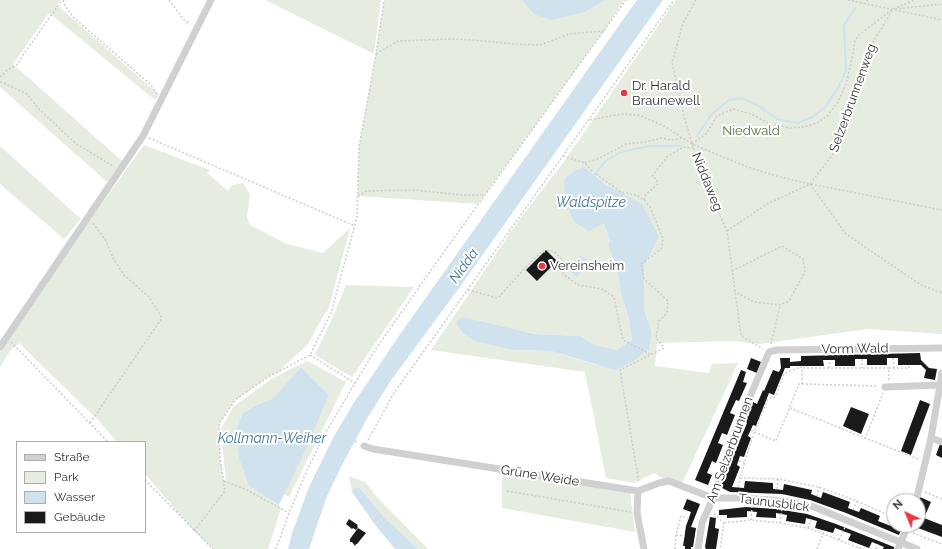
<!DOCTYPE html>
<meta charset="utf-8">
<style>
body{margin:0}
#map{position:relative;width:942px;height:549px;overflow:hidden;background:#fff;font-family:Raleway,sans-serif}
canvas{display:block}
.legend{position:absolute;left:16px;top:441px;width:130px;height:92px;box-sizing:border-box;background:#fff;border:1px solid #adadad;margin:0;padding:5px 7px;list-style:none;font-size:12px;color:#333}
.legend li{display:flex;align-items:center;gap:8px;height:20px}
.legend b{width:20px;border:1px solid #adadad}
.north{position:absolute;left:886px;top:493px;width:40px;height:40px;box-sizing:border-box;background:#fff;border:1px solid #adadad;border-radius:50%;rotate:316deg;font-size:11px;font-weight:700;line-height:16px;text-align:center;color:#333}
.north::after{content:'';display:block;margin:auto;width:14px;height:18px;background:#e63946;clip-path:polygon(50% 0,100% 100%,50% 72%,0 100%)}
</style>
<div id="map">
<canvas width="942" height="549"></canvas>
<ul class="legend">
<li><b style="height:5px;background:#d0d0d0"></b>Straße</li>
<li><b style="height:11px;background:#e6ecdf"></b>Park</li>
<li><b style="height:11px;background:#cfe2ee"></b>Wasser</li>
<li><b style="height:11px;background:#1a1a1a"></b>Gebäude</li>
</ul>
<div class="north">N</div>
</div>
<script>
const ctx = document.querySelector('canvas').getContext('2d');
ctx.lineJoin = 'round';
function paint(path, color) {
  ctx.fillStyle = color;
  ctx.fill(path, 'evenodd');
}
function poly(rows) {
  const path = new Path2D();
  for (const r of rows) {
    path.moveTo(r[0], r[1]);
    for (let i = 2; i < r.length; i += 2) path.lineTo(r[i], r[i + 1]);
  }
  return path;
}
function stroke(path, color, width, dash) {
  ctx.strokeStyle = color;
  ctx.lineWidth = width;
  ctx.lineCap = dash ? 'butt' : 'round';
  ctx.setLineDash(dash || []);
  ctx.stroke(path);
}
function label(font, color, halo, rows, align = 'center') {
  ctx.font = font + ' Raleway,sans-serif';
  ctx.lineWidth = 4;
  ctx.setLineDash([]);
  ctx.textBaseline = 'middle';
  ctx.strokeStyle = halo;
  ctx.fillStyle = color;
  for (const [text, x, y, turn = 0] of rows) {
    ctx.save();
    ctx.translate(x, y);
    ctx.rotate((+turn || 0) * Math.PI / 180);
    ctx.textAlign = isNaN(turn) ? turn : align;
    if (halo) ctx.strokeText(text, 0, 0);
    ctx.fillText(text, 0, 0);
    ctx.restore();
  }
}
const green = poly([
 [0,0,60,0,57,5,159,95,155,100,49,13,13,64,122,161,107,182,0,87],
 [266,0,381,0,374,54,265,0],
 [384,0,522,0,522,1,585,12,606,0,624,0,606,28,478,204,358,196,359,147,376,54],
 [676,0,942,0,942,334,868,329,760,344,732,341,657,343,655,366,709,373,712,364,738,363,680,488,654,473,634,483,606,478,585,372,431,350,516,224,563,163],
 [574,171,605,184,619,192,659,237,644,266,644,310,652,332,649,349,597,365,551,351,514,350,504,327,536,334,580,336,596,345,616,350,632,340,629,319,621,294,617,269,608,245,610,239,608,236,604,223,565,178],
 [144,145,210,170,207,173,228,191,232,185,243,183,250,194,247,217,250,225,287,244,323,253,350,228,328,311,325,313,308,344,281,369,283,370,268,377,235,400,219,424,220,457,223,481,226,482,221,429,234,406,273,378,307,361,346,382,289,497,284,494,308,445,329,395,301,367,272,399,261,403,243,413,235,431,239,459,249,486,279,505,278,507,281,508,268,549,213,549,194,531,145,474,145,442,117,442,99,421,19,343,10,351,0,367,0,352,95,213],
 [0,146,81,219,64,239,0,184],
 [346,285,414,287,352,377,315,355,331,321],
 [502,473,630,492,635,532,502,508],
 [349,476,365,482,377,497,428,549,418,549,384,517,359,487,354,488,352,492]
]);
const water = poly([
 [522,0,606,0,585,12,551,20,534,14],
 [637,0,663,0,462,284,392,379,368,417,343,463,327,496,309,549,288,549,292,533,309,487,333,438,353,404,403,330],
 [584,167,605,184,642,204,659,237,644,266,644,310,652,332,649,349,632,362,616,370,551,351,514,350,475,341,463,333,456,322,462,317,535,334,580,336,596,345,616,350,632,340,629,319,621,294,617,269,608,245,610,239,608,236,604,223,589,231,575,222,566,205,564,184,565,178,574,171],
 [580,255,588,262,577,277,569,270],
 [301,367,329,395,308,445,279,505,249,486,239,459,235,431,243,413,261,403,272,399],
 [359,487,384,517,418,549,395,549,376,526,352,492,354,488]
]);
const stream = poly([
 [697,136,711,115,729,100,742,98,759,106,777,119,798,123,813,117,826,106,838,88,846,70,844,25,855,8],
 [594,175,606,161,620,152,650,146,681,146]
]);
const building = poly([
 [546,250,557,261,537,281,526,270],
 [920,353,921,360,929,368,937,369,935,380,924,378,926,370,921,365,898,365,898,358,887,358,887,365,867,365,867,359,855,359,855,366,835,366,835,360,823,360,824,366,790,366,790,368,785,368,774,395,769,393,756,426,753,425,748,436,751,438,744,457,740,456,737,465,740,467,732,487,744,488,745,481,773,483,773,489,783,490,784,484,812,490,811,494,821,498,823,492,850,502,848,508,859,512,861,508,880,516,878,521,891,526,894,518,894,525,903,525,899,535,846,513,810,500,782,494,730,492,720,487,747,423,745,422,753,402,757,404,763,390,764,391,773,370,779,372,781,368,780,358,790,358,790,362,801,361,801,356],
 [751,358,761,362,757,373,747,369],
 [741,370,746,372,743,382,747,383,739,401,736,400,730,413,735,415,727,435,722,433,718,443,723,445,716,463,712,461,707,473,712,475,708,485,695,480],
 [920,400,930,404,911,455,901,451],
 [851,407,869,414,861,434,843,426],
 [940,444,942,445,942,458,936,455],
 [920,497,931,502,924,518,942,525,942,537,910,525,918,525,918,516,922,508,918,506],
 [687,499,700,504,691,527,696,528,693,547,691,547,691,549,685,549,685,546,683,546,686,526,691,512,683,509],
 [746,507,777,509,807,514,836,524,894,547,894,549,883,549,884,547,872,542,869,548,848,540,851,534,835,528,833,533,815,528,817,521,806,518,805,524,786,521,787,515,776,513,776,518,756,517,757,512,747,511,747,517,727,518,727,515,719,515,719,510],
 [710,517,716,518,715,528,719,529,716,549,706,549,705,547],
 [349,519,358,525,357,526,358,527,356,530,353,528,352,529,346,524],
 [358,528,366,533,357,544,356,544,355,546,352,542,350,542,350,539]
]);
const path = poly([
 [63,0,65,6,74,18,151,85,157,94],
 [169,0,184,20,190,24],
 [696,0,683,23,672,63,684,116,701,174,727,231,741,336,763,349],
 [848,0,942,20],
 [867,0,869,5],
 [895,9,942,4],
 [376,54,398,41,452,39,472,40,516,44,540,45,569,34,604,31],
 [0,77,6,71,18,64,23,55,62,0],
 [0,82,4,83,27,94,39,109,75,143,113,166],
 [590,120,621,114,639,115,664,126,692,144,745,166,776,176,810,184,942,210],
 [149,138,355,226],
 [692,144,706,134,717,116,733,109,751,114,768,123,790,128,804,127,817,123,828,115,838,102,846,84,852,59,855,41,859,35,893,9,915,0],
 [563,156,585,163,593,172],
 [585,163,600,158,626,144,645,142,661,138,671,140,683,138],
 [596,174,621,192,636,195,644,200,650,207,663,239,661,249,641,264,644,279,668,301,667,313,659,321,656,338,664,348,620,370,639,483],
 [810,184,846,234,921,285,942,293],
 [358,196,367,191,413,190,462,195,484,195],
 [644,200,646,194,658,184,656,179,652,176,667,157,683,147,693,148],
 [727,231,767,204,810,184,837,149,849,102,870,47,892,11],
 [732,271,782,246,803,259,805,272,789,301,780,305,754,302,734,291],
 [468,290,498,298,523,270,540,253,550,250,556,253,564,262,563,274,578,285,602,289,614,297,623,340,650,354],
 [11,342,108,442],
 [771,344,780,305],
 [310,355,355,383],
 [893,358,894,368],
 [862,359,862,368],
 [800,367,802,368,802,384,799,384,776,441,754,432,768,399,775,397,784,374,800,367],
 [803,368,889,368,889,381],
 [829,368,830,360],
 [889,368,909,368,909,365],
 [802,384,878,386],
 [790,408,918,459],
 [90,423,162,318,149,297,124,275,114,260,106,241,93,223],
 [751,430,754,432,740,478,778,479,819,487,857,501,890,516,887,524],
 [865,439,883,393],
 [368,440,394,393,674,0],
 [355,441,358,443],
 [739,461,744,463],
 [145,480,213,549],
 [224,481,245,489,289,513],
 [738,487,740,478],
 [777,489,778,479],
 [507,491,631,512],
 [925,492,942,499],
 [817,496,819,487],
 [853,510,857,501],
 [714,514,724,523,720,549],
 [751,520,752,506],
 [724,523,751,520,780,523,808,528,862,549],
 [780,523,782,507],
 [808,528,811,519],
 [194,531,225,491,220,457,219,424,235,400,268,377,310,355,331,313,357,217,359,147,376,54,384,0],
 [913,533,942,544],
 [676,535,685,536],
 [839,540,845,527],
 [276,549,289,513,307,470,327,430,375,350,441,256,626,0],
 [675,549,676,535,681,516,689,519],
 [817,549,824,531],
 [876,549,878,544]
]);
const minor = poly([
 [0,347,143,136,211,0],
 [885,387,940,385],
 [931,438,942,442],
 [364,446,373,449,638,491,659,483,669,481,713,498,742,498,783,501,814,507,917,549],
 [638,491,637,513,644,549],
 [916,501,931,438,942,373],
 [698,549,702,523,713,498,738,425,769,352,777,350,942,348],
 [898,549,908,525]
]);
const markers = [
 [624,93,4,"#e63946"],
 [542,266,4,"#e63946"]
];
const poiNames = [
 ["Dr. Harald",632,86],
 ["Braunewell",632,101],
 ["Vereinsheim",550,266]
];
const streetNames = [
 ["Selzerbrunnenweg",853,98,-70],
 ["Niddaweg",707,182,68],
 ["Vorm Wald",855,349,-1],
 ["Am Selzerbrunnen",730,450,-70],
 ["Grüne Weide",540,476,9],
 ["Taunusblick",774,503,7]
];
const parkNames = [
 ["Niedwald",751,131]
];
const waterNames = [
 ["Waldspitze",591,203],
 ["Nidda",464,266,-54],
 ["Kollmann-Weiher",272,439]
];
paint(green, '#e6ecdf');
paint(water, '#cfe2ee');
stroke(stream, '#cfe2ee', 2);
paint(building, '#1a1a1a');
stroke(path, '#cdcdcd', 1.5, [2, 2]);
stroke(minor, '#d0d0d0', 7);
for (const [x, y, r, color] of markers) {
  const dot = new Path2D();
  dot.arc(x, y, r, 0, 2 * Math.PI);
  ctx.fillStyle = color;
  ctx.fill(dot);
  stroke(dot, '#fff', 1.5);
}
label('13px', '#333', '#fff', poiNames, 'left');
label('13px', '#333', '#fff', streetNames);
label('13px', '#56703f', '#fff', parkNames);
label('italic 14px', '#3f7597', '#fff', waterNames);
</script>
